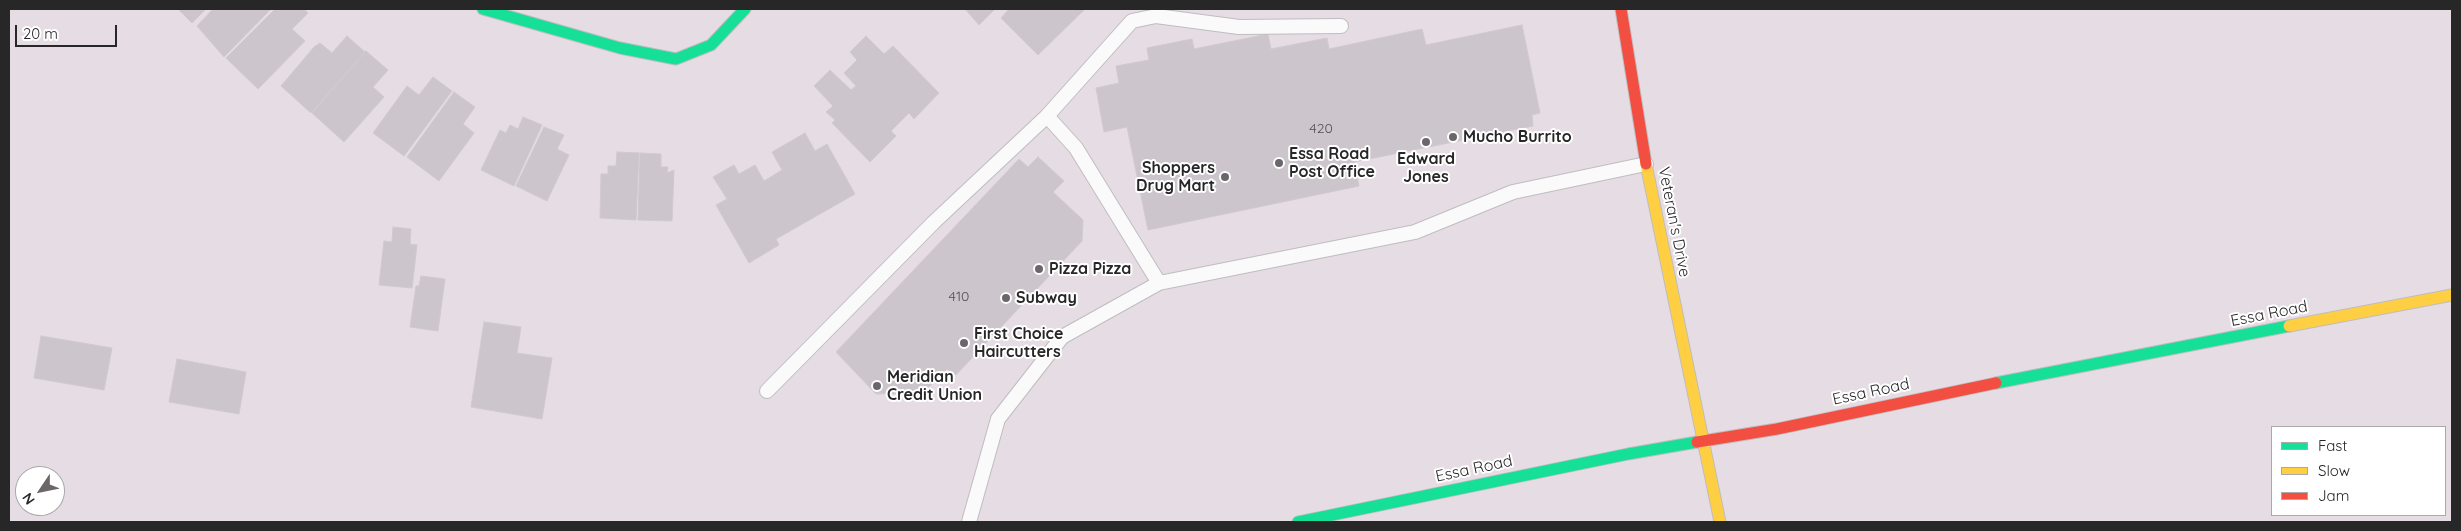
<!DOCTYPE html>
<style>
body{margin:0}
#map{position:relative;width:2461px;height:531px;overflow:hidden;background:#e6dce4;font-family:Quicksand,sans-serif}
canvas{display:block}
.frame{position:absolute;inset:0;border:10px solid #272727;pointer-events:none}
.legend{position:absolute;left:2271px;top:426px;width:175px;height:90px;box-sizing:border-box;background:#fff;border:1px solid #a9a9a9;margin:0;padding:6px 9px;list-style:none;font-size:15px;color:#272727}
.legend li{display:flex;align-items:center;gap:10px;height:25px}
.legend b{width:25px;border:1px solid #a9a9a9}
.north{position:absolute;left:15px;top:466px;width:50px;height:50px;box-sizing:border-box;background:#fff;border:1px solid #a9a9a9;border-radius:50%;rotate:236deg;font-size:14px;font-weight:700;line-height:20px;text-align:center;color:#272727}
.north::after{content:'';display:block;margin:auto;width:18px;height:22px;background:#6a6669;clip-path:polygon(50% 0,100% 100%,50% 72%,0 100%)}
.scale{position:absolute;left:15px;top:25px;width:102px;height:22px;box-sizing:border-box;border:2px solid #272727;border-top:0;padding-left:6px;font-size:15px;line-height:18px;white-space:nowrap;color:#272727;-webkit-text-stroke:4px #fff;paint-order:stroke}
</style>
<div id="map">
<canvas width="2461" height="531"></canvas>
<div class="frame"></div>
<ul class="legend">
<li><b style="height:6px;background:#16e098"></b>Fast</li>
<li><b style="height:6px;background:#ffcf43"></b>Slow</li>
<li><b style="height:6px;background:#f24e42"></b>Jam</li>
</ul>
<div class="north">N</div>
<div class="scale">20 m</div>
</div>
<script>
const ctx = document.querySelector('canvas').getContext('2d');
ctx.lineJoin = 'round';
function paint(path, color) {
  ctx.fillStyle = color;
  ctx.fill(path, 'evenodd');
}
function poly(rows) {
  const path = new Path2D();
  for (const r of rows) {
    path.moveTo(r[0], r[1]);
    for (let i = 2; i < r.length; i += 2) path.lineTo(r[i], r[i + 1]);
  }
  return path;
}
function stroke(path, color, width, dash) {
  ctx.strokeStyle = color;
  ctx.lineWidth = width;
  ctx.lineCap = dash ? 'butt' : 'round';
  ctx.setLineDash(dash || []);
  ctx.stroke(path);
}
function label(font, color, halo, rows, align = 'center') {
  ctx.font = font + ' Quicksand,sans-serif';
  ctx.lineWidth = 4;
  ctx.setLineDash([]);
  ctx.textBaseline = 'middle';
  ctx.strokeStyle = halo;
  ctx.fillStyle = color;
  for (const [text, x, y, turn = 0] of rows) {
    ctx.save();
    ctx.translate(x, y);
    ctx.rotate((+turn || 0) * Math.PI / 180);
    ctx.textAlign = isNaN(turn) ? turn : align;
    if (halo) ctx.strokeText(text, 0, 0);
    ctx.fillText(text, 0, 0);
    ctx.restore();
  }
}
const building = poly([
 [178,9,206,9,192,23,178,9],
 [213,9,271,9,224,57,197,26,213,9],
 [275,9,304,9,308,13,292,29,305,41,258,89,226,58,275,9],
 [965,9,995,9,979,25,965,9],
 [1009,9,1085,9,1038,55,1001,18,1009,9],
 [1522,25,1540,113,1532,115,1533,126,1354,162,1359,186,1148,230,1127,127,1104,132,1096,88,1119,83,1116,66,1149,60,1147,48,1192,39,1194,49,1268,34,1271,49,1327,38,1329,49,1422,29,1426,45,1522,25],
 [347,36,365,52,311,113,281,86,314,47,320,43,332,53,347,36],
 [866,36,884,54,893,46,939,93,914,119,909,113,891,131,896,136,870,162,832,123,835,120,826,112,833,106,814,86,830,70,851,90,856,86,844,73,857,60,850,52,866,36],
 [366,51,388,70,373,87,384,97,344,142,312,113,366,51],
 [433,77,452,91,404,156,373,133,407,86,419,95,433,77],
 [454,92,475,107,463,124,474,133,439,181,407,157,454,92],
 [523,117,542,125,514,186,481,170,500,130,506,133,510,125,518,129,523,117],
 [544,127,564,135,557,149,569,155,547,201,516,186,544,127],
 [805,133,815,151,827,144,855,194,776,239,779,245,749,263,716,205,727,199,713,177,734,165,739,174,755,165,764,181,782,170,772,152,805,133],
 [617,152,639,153,636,220,600,218,601,174,608,174,608,166,616,166,617,152],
 [640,153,661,154,661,167,668,167,667,173,674,170,672,221,638,220,640,153],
 [1038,157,1064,181,1053,192,1083,220,1082,241,956,375,947,369,923,393,876,394,836,352,1019,159,1028,167,1038,157],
 [393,227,411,229,410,244,417,245,412,288,379,285,384,241,392,242,393,227],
 [421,276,445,279,438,331,410,327,416,286,419,286,421,276],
 [484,322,521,327,517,353,552,358,542,419,471,407,484,322],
 [41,336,112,348,104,390,34,378,41,336],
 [177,359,246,372,239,414,169,402,177,359]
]);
const lane = poly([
 [1047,116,1076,148,1159,283],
 [767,391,934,222,1047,116,1132,21,1156,16,1239,27,1341,26],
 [969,522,998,419,1062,337,1159,283,1415,232,1513,192,1646,164]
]);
const fast = poly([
 [483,9,620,48,676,59,711,45,745,9],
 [1996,383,2289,326],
 [1298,522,1628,454,1697,442]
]);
const slow = poly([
 [1646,164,1720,522],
 [2289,326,2452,295]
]);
const jam = poly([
 [1621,9,1646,164],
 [1697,442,1777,429,1996,383]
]);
const markers = [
 [1453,137,5,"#6a6669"],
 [1426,142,5,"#6a6669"],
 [1279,163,5,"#6a6669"],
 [1225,177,5,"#6a6669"],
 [1039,269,5,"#6a6669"],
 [1006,298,5,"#6a6669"],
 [964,343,5,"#6a6669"],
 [877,386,5,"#6a6669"]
];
const numberNames = [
 ["420",1321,129],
 ["410",959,297]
];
const poiNames = [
 ["Mucho Burrito",1463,137],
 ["Essa Road",1289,154],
 ["Post Office",1289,172],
 ["Edward",1426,159,"center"],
 ["Jones",1426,177,"center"],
 ["Shoppers",1215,168,"right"],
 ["Drug Mart",1215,186,"right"],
 ["Pizza Pizza",1049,269],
 ["Subway",1016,298],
 ["First Choice",974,334],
 ["Haircutters",974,352],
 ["Meridian",887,377],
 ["Credit Union",887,395]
];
const streetNames = [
 ["Veteran's Drive",1674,222,79],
 ["Essa Road",2269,314,-11],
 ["Essa Road",1871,392,-12],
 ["Essa Road",1474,469,-12]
];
paint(building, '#ccc5cb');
stroke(building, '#d0c9cf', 1);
stroke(lane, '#bfbdbf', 16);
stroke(fast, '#bfbdbf', 13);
stroke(slow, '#bfbdbf', 13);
stroke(jam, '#bfbdbf', 13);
stroke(lane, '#fbfafb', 14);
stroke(fast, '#16e098', 11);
stroke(slow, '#ffcf43', 11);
stroke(jam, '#f24e42', 11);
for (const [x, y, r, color] of markers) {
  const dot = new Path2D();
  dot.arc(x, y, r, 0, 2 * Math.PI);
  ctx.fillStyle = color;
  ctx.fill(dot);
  stroke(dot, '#fff', 2);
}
label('14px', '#535152', null, numberNames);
label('bold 16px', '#272727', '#fff', poiNames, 'left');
label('16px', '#272727', '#fff', streetNames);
</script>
